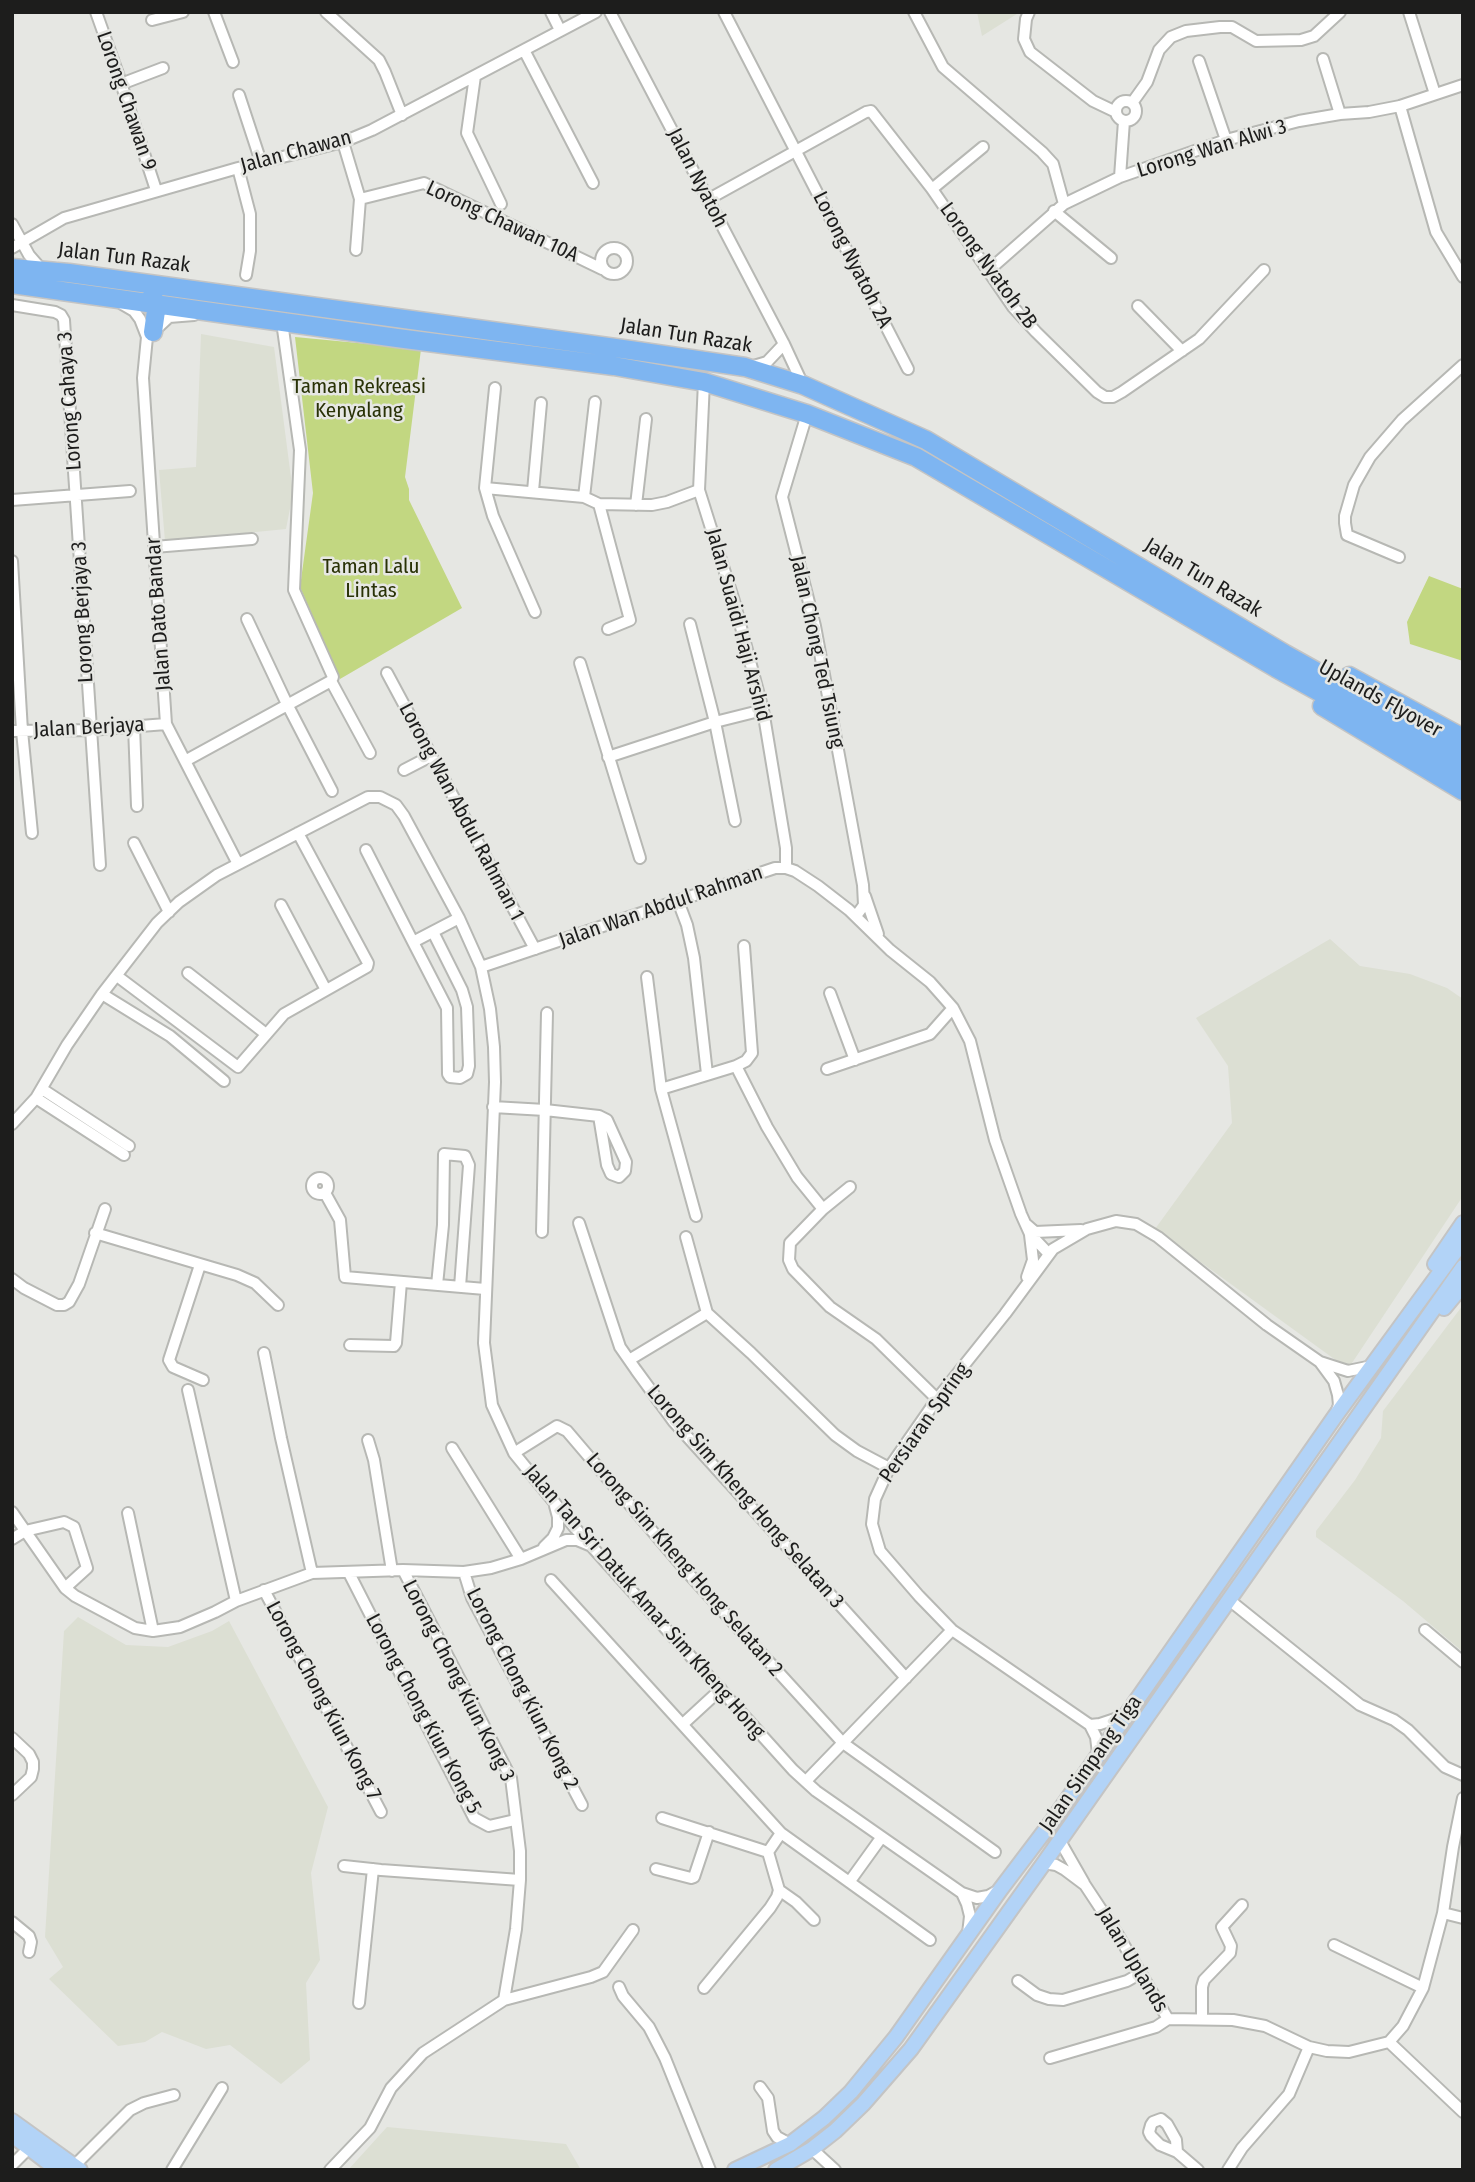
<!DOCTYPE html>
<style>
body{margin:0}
#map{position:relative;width:1475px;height:2182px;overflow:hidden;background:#e6e7e3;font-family:"Fira Sans Condensed",sans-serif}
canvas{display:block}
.frame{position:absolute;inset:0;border:14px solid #1d1d1c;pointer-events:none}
</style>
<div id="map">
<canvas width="1475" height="2182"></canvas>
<div class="frame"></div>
</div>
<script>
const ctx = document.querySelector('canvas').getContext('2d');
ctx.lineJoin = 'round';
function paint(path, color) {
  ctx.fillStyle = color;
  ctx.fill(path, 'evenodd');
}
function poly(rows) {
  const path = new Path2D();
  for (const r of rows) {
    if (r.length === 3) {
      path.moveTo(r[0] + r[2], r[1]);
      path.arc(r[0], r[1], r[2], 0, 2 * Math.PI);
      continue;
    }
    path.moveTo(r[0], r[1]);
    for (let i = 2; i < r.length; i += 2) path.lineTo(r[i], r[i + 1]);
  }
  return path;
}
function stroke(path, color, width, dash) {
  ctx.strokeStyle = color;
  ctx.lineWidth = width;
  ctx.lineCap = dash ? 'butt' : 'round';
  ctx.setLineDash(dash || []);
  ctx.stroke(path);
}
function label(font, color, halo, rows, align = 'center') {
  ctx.font = font + ' "Fira Sans Condensed",sans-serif';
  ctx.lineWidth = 5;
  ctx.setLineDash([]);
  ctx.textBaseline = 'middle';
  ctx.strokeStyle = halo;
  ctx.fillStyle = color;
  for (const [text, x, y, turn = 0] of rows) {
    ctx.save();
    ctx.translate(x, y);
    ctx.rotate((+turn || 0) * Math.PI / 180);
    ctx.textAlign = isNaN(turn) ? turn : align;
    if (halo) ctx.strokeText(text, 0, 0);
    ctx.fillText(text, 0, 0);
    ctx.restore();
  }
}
const built = poly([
 [977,12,1020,12,982,36],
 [201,334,274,347,293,493,286,529,165,541,159,470,196,467],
 [1330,939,1360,966,1410,974,1447,988,1463,999,1463,1196,1348,1369,1155,1229,1232,1123,1228,1066,1196,1018],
 [1463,1305,1463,1652,1403,1601,1316,1537,1316,1531,1355,1480,1381,1438,1383,1411],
 [78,1617,126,1645,168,1647,212,1631,229,1621,328,1807,311,1873,320,1960,306,1983,310,2060,281,2084,230,2045,206,2049,162,2032,145,2042,118,2046,49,1979,63,1967,45,1937,64,1631],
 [387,2127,566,2144,581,2170,348,2170]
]);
const green = poly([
 [295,337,421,349,405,477,409,489,409,500,462,608,340,679,300,587,313,493],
 [1429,576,1463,589,1463,661,1410,644,1407,622]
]);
const minor = poly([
 [96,12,117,71,156,190],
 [214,12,233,62],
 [326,12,379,60,385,72,402,115],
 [551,12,560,30],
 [610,12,784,344,803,385],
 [724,12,908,369],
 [914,12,943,67,1042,152,1053,164,1064,204],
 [1029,12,1026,19,1024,39,1030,52,1093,101,1116,112],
 [1409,12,1435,94],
 [152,20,183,12],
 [524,50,593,183],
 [1323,59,1340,114],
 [1199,61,1226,140],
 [475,76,467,133,501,204],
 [121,84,163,68],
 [239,95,261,162],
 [1126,111,10],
 [1132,103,1147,82,1159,50,1171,37,1186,31,1220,27,1232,27,1256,41,1301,40,1314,36,1340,12],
 [1400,106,1436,232,1463,277],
 [343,142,360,199,356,250],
 [238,168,250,214,250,251,246,275],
 [1120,177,1124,121],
 [932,189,983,147],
 [360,199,424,183,602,269],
 [707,200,866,112,871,111,932,189,1013,307,1036,332,1097,392,1105,397,1113,397,1122,392,1199,339,1264,270],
 [1054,211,1111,258],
 [12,224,29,255,43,271],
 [614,261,13],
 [12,248,64,218,238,168,343,142,372,130,596,12],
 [988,271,1064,204,1120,177,1226,140,1299,121,1340,114,1369,112,1400,106,1463,85],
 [122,304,134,311,140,319,147,337,143,378,166,724,238,864],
 [12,305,55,312,61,315,64,320,100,865],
 [1138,306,1182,351],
 [155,330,169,317,194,315],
 [750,367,767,362,784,344],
 [704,382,699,490,734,601,763,710,786,848,786,868],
 [495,388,485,488,493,516,535,612],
 [807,414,782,497,815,626,863,885,864,905,856,916],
 [485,488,584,497,599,504,652,505,667,502,699,490],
 [533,491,541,403],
 [584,497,595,402],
 [12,500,130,491],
 [599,504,630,620,608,629],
 [636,505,646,419],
 [154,547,252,539],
 [1399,557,1347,535,1345,523,1345,516,1354,485,1370,457,1402,420,1463,365],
 [12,561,22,731,32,833],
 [247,619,287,704,332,791],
 [690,624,715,722,735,821],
 [580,663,640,858],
 [387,673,535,949],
 [331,681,370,753],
 [134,726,137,806],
 [12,731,90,730,166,724],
 [608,757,715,722,763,710],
 [185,761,331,681,333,677,294,590,300,450,282,322],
 [404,770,431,756],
 [134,843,169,912],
 [366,850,413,942,459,918],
 [865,896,878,934],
 [678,901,687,925,694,958,707,1074],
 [281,905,326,990],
 [413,942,447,1008,448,1074,450,1077,460,1078,467,1074,469,1066,467,1007,462,990,433,932],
 [481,967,775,868,786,868,795,871,818,886,849,910,890,950,930,982,953,1008,970,1041,995,1140,1021,1214,1030,1234,1049,1254],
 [188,973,266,1034],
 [117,976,238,1067,284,1014,367,967,368,963,298,833],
 [647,977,661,1089,696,1216],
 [830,993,855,1060],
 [102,994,170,1036,224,1081],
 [736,1066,767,1127,797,1177,823,1209],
 [827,1069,930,1034,953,1008],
 [42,1089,129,1146],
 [661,1089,736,1066,746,1061,752,1053,744,946],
 [36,1098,124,1155],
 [493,1107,545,1110,599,1116,607,1120,626,1162,625,1171,619,1177,611,1174,607,1165,599,1116],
 [12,1124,36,1098,67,1045,102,994,157,923,179,902,217,875,368,797,380,797,396,805,404,816,459,918,481,967,490,1009,494,1047,495,1082,484,1343,492,1405,514,1453,576,1529,793,1770,816,1791,962,1893,977,1898,988,1896,997,1891],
 [320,1186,8],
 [850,1187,823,1209,790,1243,789,1260,793,1269,830,1307,876,1339,937,1399],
 [325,1193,340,1220,345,1277,485,1289],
 [579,1223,620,1347,636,1370,674,1422,906,1678],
 [1027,1225,1035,1232,1081,1230],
 [542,1232,547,1013],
 [95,1233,237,1275,255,1283,278,1305],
 [686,1237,707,1313],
 [200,1265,169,1360,173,1367,203,1380],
 [1027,1277,1033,1260,1030,1235],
 [12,1279,24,1288,57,1305,64,1305,69,1302,79,1284,105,1209],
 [437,1285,443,1225,444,1154,465,1156,469,1165,460,1287],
 [350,1345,394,1346,396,1343,401,1282],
 [264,1353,281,1438,312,1573],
 [629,1360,707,1313,751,1353,835,1435,857,1451,889,1468],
 [1320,1362,1334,1381,1338,1395,1339,1405,1336,1413],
 [188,1390,236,1601],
 [368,1440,374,1460,392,1571],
 [452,1448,521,1559],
 [514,1453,557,1426,567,1431,688,1573,843,1743,995,1852],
 [12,1512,65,1588,75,1596,135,1628,153,1631,180,1627,215,1612,236,1601,312,1573,403,1570,464,1572,491,1568,521,1559,566,1540,577,1540,589,1545],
 [128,1513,153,1631],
 [12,1539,25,1531,64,1522,74,1527,87,1568,65,1588],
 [544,1547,553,1538,558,1528,558,1517,555,1506],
 [403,1570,511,1778,520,1851,520,1880,516,1929,504,2000],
 [464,1572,472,1598,582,1805],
 [349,1573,474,1818,489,1826,515,1820],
 [551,1580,781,1833,930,1940],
 [264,1590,381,1812],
 [1228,1599,1360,1705,1394,1720,1408,1730,1445,1767,1463,1775],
 [1425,1630,1463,1662],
 [683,1724,721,1689],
 [1090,1725,1100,1724,1124,1716],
 [12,1738,29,1754,33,1762,33,1769,31,1777,12,1795],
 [1098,1754,1096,1737,1090,1725,952,1630,919,1596,880,1551,872,1524,875,1499,889,1468,937,1399,1005,1314,1053,1249,1087,1229,1116,1221,1136,1224,1158,1237,1267,1325,1320,1362,1348,1371,1372,1366],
 [806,1781,952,1630],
 [662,1818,768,1852],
 [1060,1841,1084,1883],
 [1044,1863,1056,1865,1065,1870,1085,1885,1118,1935,1168,2019,1233,2020,1265,2026,1309,2047,1327,2051,1349,2052,1389,2042,1403,2026,1423,1988,1443,1913,1453,1847,1463,1798],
 [344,1866,381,1870,520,1880],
 [656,1869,691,1878,694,1877,709,1832],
 [850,1881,881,1838],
 [779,1890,796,1902,814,1920],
 [962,1893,967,1904,970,1916,968,1934],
 [1443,1913,1463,1918],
 [12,1922,29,1936,31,1942,29,1952],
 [1334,1945,1423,1988],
 [1018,1981,1037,1995,1049,1999,1063,2000,1127,1981,1141,1973],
 [619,1987,623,1996,649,2027,665,2058,710,2170],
 [704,1988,770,1908,777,1897,779,1890,768,1852,781,1833],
 [359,2003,373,1869],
 [1202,2019,1202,1987,1204,1980,1230,1953,1231,1946,1222,1927,1242,1905],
 [1389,2042,1463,2112],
 [1050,2058,1156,2027,1168,2019],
 [760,2087,768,2098,773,2131,777,2137,790,2144],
 [1161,2119,1167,2124,1176,2140,1177,2152,1160,2145,1151,2136,1149,2132,1151,2125,1153,2122,1161,2119],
 [812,2149,835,2170],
 [1177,2152,1198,2170],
 [12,2165,29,2148],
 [75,2165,130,2110,144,2103,174,2095],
 [172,2170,222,2088],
 [330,2170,370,2128,391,2088,423,2053,504,2000,591,1977,603,1972,633,1930],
 [1228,2170,1242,2148,1289,2094,1309,2047]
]);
const major = poly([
 [1435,1264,1463,1223],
 [1444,1308,1463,1285],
 [12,2121,80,2170],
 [12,2135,58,2170],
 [735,2170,790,2144,824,2118,851,2092,896,2037,1000,1890,1053,1820,1336,1415,1463,1241],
 [776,2170,812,2149,835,2131,863,2104,911,2049,1044,1863,1463,1267]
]);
const highway = poly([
 [12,268,69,273,630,350,745,367,803,385,926,440,1285,654,1463,753],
 [12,284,397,338,614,366,704,382,807,414,916,457,1276,668,1463,771],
 [152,296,157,304,153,332],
 [1349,676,1463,738],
 [1322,706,1463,791]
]);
const streetNames = [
 ["Lorong Chawan 9",126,101,71],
 ["Lorong Wan Alwi 3",1212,149,-17],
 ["Jalan Chawan",296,152,-15],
 ["Jalan Nyatoh",697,178,63],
 ["Lorong Chawan 10A",502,222,25],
 ["Jalan Tun Razak",124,258,7],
 ["Lorong Nyatoh 2A",852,260,63],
 ["Lorong Nyatoh 2B",988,266,54],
 ["Jalan Tun Razak",686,336,9],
 ["Lorong Cahaya 3",70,401,-94],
 ["Jalan Tun Razak",1203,578,31],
 ["Lorong Berjaya 3",83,612,-93],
 ["Jalan Dato Bandar",159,614,-94],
 ["Jalan Suaidi Haji Arshid",738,625,75],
 ["Jalan Chong Ted Tsiung",817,652,78],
 ["Uplands Flyover",1380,699,29],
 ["Jalan Berjaya",89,728,-3],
 ["Lorong Wan Abdul Rahman 1",461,812,62],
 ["Jalan Wan Abdul Rahman",661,907,-19],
 ["Persiaran Spring",925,1423,-55],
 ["Lorong Sim Kheng Hong Selatan 3",745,1497,49],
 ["Lorong Sim Kheng Hong Selatan 2",684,1565,49],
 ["Jalan Tan Sri Datuk Amar Sim Kheng Hong",644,1602,49],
 ["Lorong Chong Kiun Kong 3",458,1681,63],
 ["Lorong Chong Kiun Kong 2",522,1689,63],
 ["Lorong Chong Kiun Kong 7",323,1701,62],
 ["Lorong Chong Kiun Kong 5",423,1714,62],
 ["Jalan Simpang Tiga",1091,1764,-55],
 ["Jalan Uplands",1132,1960,59]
];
const parkNames = [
 ["Taman Rekreasi",359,387],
 ["Kenyalang",359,411],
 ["Taman Lalu",371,567],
 ["Lintas",371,591]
];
paint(built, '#dcdfd3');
paint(green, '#c2d781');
stroke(minor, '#b7b8b4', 14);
stroke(major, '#c4c4c4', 18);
stroke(highway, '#c4c4c4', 21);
stroke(minor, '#fff', 10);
stroke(major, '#b2d3f7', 14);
stroke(highway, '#7eb5f1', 18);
label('21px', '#1d1d1c', '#e6e7e3', streetNames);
label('21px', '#293206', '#e6e7e3', parkNames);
</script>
